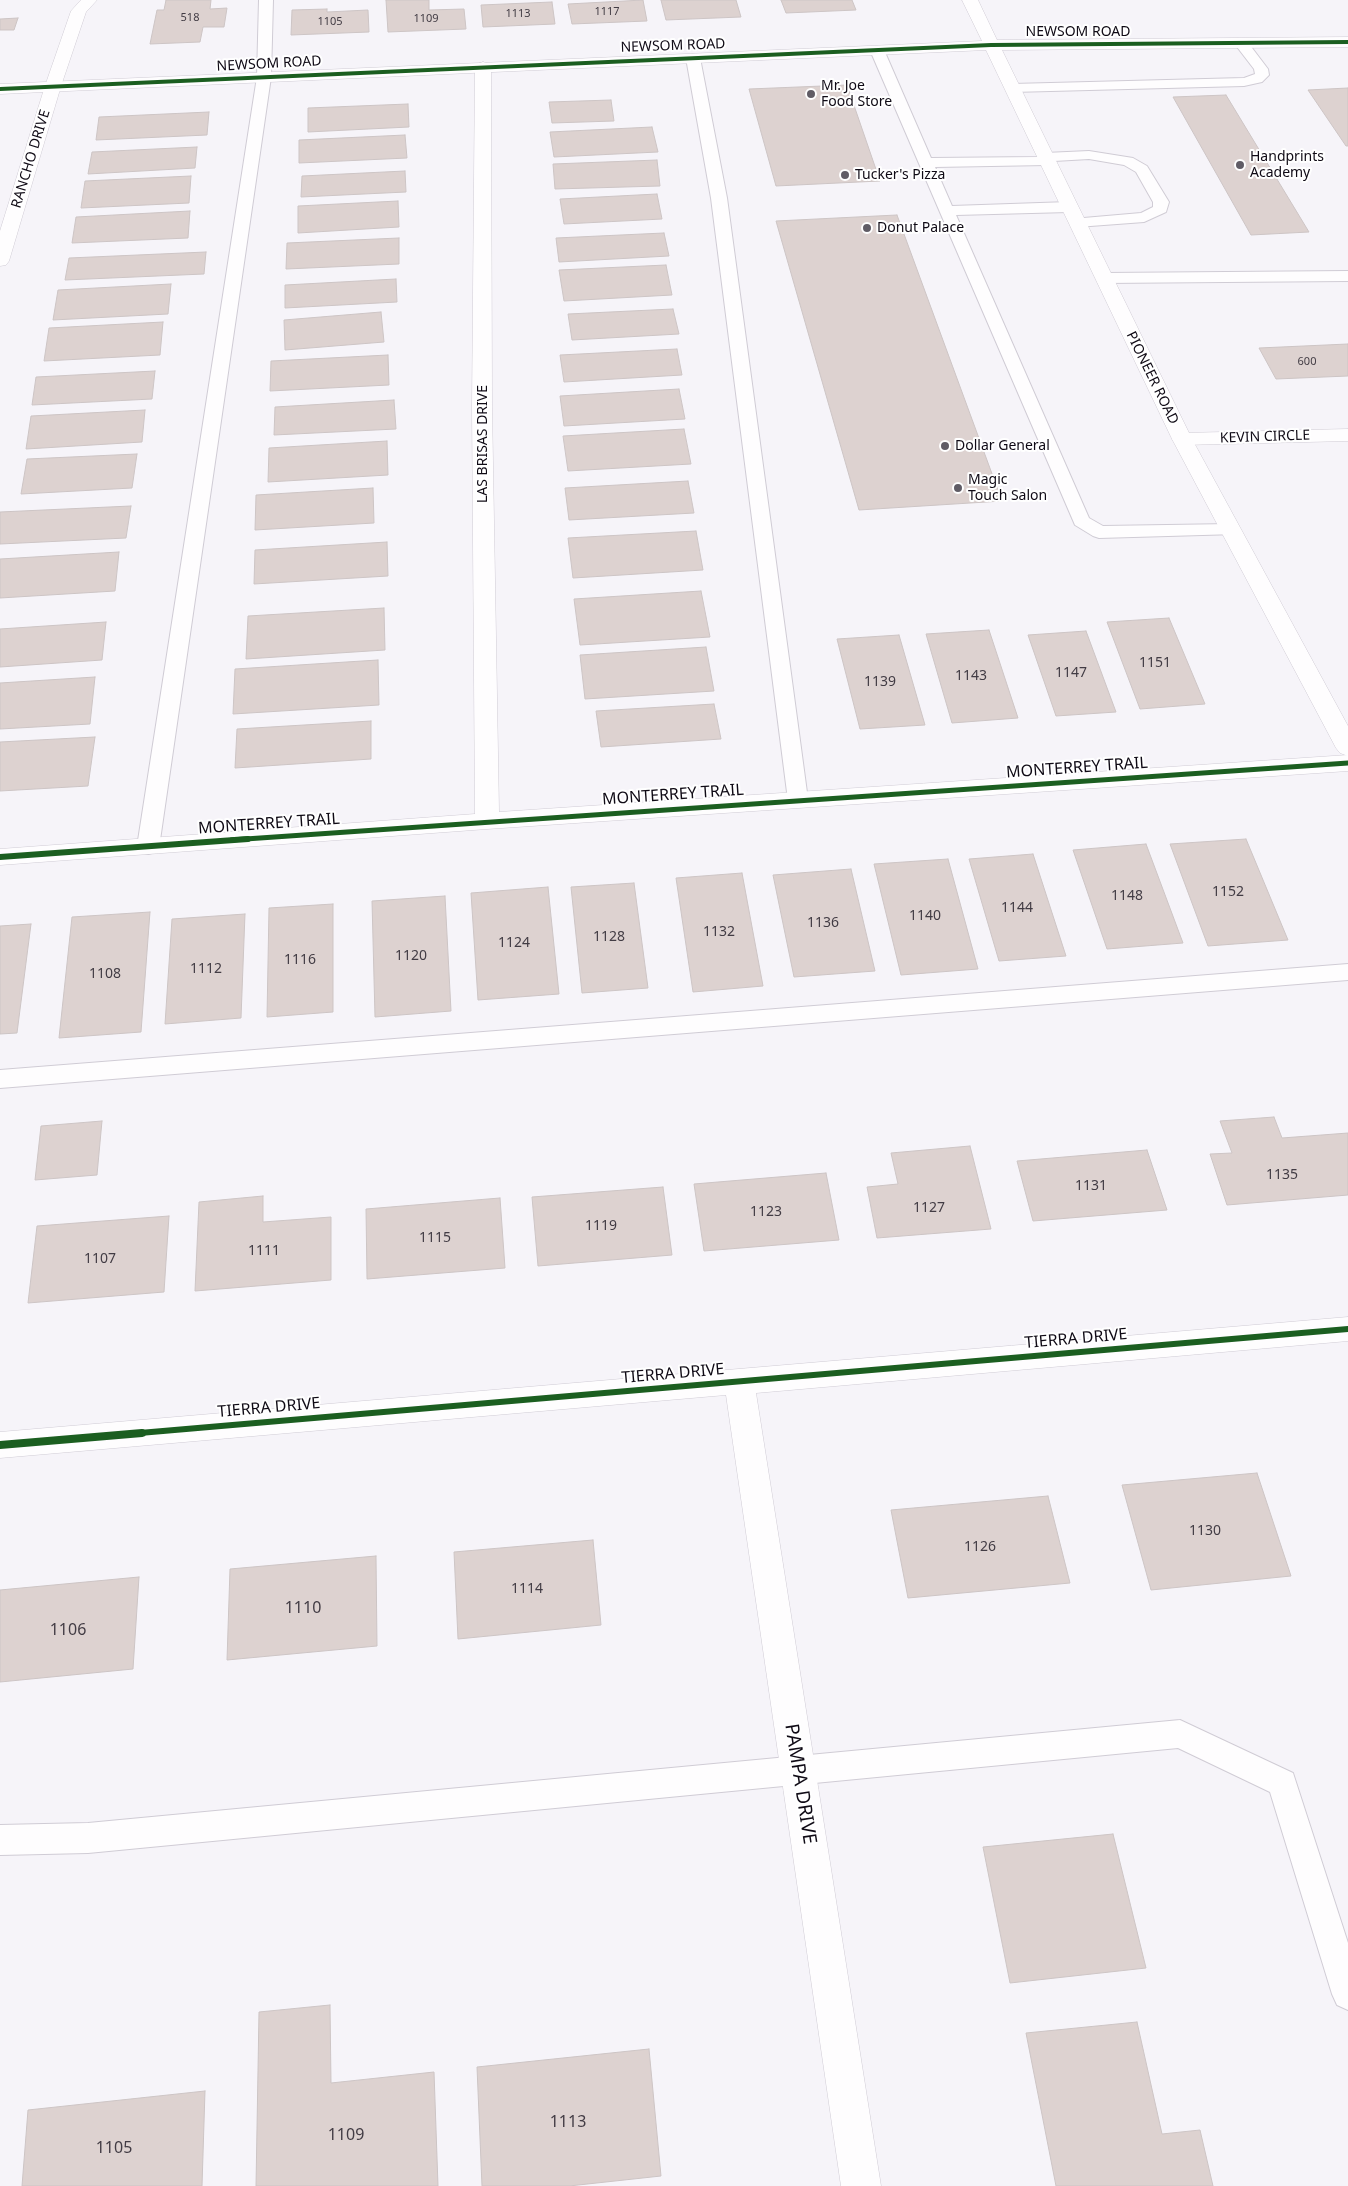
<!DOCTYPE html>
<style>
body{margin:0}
canvas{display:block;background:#f6f4f9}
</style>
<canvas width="1348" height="2186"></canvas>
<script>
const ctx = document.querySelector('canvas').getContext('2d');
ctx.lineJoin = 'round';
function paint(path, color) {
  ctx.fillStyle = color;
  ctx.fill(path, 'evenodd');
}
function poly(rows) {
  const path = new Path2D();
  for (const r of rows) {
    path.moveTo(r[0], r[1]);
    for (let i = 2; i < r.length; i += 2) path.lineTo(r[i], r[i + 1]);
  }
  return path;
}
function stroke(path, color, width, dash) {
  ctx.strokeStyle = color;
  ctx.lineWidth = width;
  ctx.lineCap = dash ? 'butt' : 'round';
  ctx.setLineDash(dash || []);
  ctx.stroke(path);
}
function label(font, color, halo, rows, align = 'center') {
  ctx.font = font + ' "Noto Sans",sans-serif';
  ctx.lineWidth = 4;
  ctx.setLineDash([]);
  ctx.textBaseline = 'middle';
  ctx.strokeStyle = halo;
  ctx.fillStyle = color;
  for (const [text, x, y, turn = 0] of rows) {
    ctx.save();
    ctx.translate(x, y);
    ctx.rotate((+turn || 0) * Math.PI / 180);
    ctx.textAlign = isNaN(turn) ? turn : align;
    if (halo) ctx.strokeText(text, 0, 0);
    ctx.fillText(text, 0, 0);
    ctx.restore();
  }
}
const building = poly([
 [166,0,211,0,210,9,227,8,224,27,203,27,200,42,150,44,157,10,164,10,166,0],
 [386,0,429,0,429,10,464,9,466,29,388,32,386,0],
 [643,0,647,21,572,24,568,4,643,0],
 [661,0,736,0,741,17,666,20,661,0],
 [781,0,852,0,856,10,786,13,781,0],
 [552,2,555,24,483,27,481,5,552,2],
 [327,9,327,12,368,10,369,32,291,35,292,10,327,9],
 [18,18,14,30,0,30,0,19,18,18],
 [847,85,880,181,776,186,749,89,847,85],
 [1348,88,1348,146,1346,146,1308,90,1348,88],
 [1226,95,1309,232,1251,235,1173,97,1226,95],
 [611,100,614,121,552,123,549,102,611,100],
 [408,104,409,127,308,132,308,108,408,104],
 [209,112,207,135,96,140,99,117,209,112],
 [652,127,658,152,554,157,550,132,652,127],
 [405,135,407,158,299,163,299,140,405,135],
 [197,147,195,168,88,174,92,152,197,147],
 [657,160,660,186,555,189,553,164,657,160],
 [405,171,406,192,301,197,302,176,405,171],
 [191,176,189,203,81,208,85,181,191,176],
 [657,194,662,219,564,224,560,199,657,194],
 [398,201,399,227,298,233,298,206,398,201],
 [190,211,188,238,72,243,76,217,190,211],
 [897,215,1002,501,859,510,776,221,897,215],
 [664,233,669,256,559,262,556,238,664,233],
 [399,238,399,264,286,269,287,243,399,238],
 [206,252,204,274,65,280,69,258,206,252],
 [666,265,672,295,564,301,559,270,666,265],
 [396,279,397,302,285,308,285,285,396,279],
 [171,284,168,314,53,320,58,290,171,284],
 [673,309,679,334,572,340,568,314,673,309],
 [381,312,384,342,285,350,284,320,381,312],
 [163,322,160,355,44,361,49,328,163,322],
 [1348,344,1348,376,1276,379,1259,348,1348,344],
 [677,349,682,375,564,382,560,355,677,349],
 [388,355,389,385,270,391,271,361,388,355],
 [155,371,152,399,32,405,36,377,155,371],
 [679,389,685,419,564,426,560,396,679,389],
 [394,400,396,429,274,435,275,407,394,400],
 [145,410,142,442,26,449,31,416,145,410],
 [684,429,691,464,568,471,563,436,684,429],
 [387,441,388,475,268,482,269,448,387,441],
 [137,454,132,488,21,494,27,459,137,454],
 [688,481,694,513,569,520,565,488,688,481],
 [373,488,374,523,255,530,256,495,373,488],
 [131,506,126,538,0,544,0,512,131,506],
 [696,531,703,570,573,578,568,538,696,531],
 [387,542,388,576,254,584,255,550,387,542],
 [119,552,115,591,0,598,0,559,119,552],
 [701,591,710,637,580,645,574,599,701,591],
 [384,608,385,650,246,659,248,616,384,608],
 [1169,618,1205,704,1140,709,1107,622,1169,618],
 [106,622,102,660,0,667,0,629,106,622],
 [989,630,1018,718,952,723,926,634,989,630],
 [1086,631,1116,712,1056,716,1028,635,1086,631],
 [899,635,925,725,860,729,837,639,899,635],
 [706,647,714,691,585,699,580,655,706,647],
 [378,660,379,705,233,714,235,669,378,660],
 [95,677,90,724,0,729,0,683,95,677],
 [714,704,721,739,601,747,596,711,714,704],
 [371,721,371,759,235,768,237,729,371,721],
 [95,737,88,786,0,791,0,742,95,737],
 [1246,839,1288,940,1208,946,1170,844,1246,839],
 [1146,844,1183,943,1107,949,1073,850,1146,844],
 [1033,854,1066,956,999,961,969,859,1033,854],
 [948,859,978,969,901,975,874,864,948,859],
 [851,869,875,971,794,977,773,875,851,869],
 [742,873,763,986,693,992,676,878,742,873],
 [634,883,648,988,582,993,571,887,634,883],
 [548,887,559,994,478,1000,471,893,548,887],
 [445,896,451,1011,375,1017,372,901,445,896],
 [333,904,333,1012,267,1017,269,908,333,904],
 [150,912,141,1032,59,1038,72,917,150,912],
 [245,914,241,1018,165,1024,172,919,245,914],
 [31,924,17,1033,0,1034,0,926,31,924],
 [1274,1117,1282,1138,1348,1133,1348,1195,1227,1205,1210,1154,1232,1153,1220,1121,1274,1117],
 [102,1121,97,1175,35,1180,41,1126,102,1121],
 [970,1146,991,1229,877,1238,867,1187,898,1184,891,1153,970,1146],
 [1147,1150,1167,1210,1033,1221,1017,1161,1147,1150],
 [826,1173,839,1240,704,1251,694,1184,826,1173],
 [663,1187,672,1255,538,1266,532,1197,663,1187],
 [263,1196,263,1222,331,1217,331,1280,195,1291,199,1202,263,1196],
 [500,1198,505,1268,367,1279,366,1209,500,1198],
 [169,1216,164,1292,28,1303,37,1226,169,1216],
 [1257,1473,1291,1576,1151,1590,1122,1485,1257,1473],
 [1048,1496,1070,1583,908,1598,891,1510,1048,1496],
 [593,1540,601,1625,458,1639,454,1552,593,1540],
 [376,1556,377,1646,227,1660,230,1569,376,1556],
 [139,1577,133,1669,0,1682,0,1590,139,1577],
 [1113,1834,1146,1968,1010,1983,983,1847,1113,1834],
 [330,2005,331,2083,434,2072,438,2186,256,2186,259,2012,330,2005],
 [1137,2022,1162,2134,1200,2130,1213,2186,1056,2186,1026,2033,1137,2022],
 [649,2049,661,2176,569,2186,482,2186,477,2067,649,2049],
 [205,2091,202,2186,22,2186,28,2110,205,2091]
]);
const lane = poly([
 [259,0,273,0,271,77,159,847,156,852,148,854,140,852,137,847,257,77,259,0],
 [1241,39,1246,40,1268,69,1269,75,1262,82,1244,86,1012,92,1005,88,1012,84,1244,78,1255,74,1254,69,1234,43,1241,39],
 [877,46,884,50,931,158,1038,157,1045,153,1089,151,1133,158,1147,166,1169,202,1166,212,1144,222,1077,227,1072,225,1069,222,1072,219,1141,213,1153,207,1153,202,1136,172,1124,165,1089,159,1054,161,1052,164,1047,165,935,167,952,206,1069,202,1074,204,1077,207,1074,210,1069,212,956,215,1089,518,1103,526,1231,524,1237,526,1240,530,1237,534,1099,538,1093,536,1075,525,870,50,877,46],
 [693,54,700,58,727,198,808,800,805,805,798,807,791,805,788,800,711,198,686,58,693,54],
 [1348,271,1348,281,1104,283,1098,281,1096,278,1098,275,1104,273,1348,271],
 [1348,964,1348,980,0,1088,0,1070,1348,964],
 [1180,1720,1293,1773,1348,1943,1348,2010,1337,2005,1332,1994,1270,1792,1178,1748,88,1853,0,1855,0,1825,88,1823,1180,1720]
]);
const street = poly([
 [81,0,97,0,86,12,61,86,9,261,6,265,0,266,0,231,45,86,71,11,81,0],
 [483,62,489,64,491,67,492,406,499,812,1348,755,1348,771,487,829,0,865,0,849,475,814,472,406,475,67,477,64,483,62],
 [1348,429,1348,441,1182,445,1175,443,1172,439,1175,435,1182,433,1348,429],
 [1348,1317,1348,1341,756,1393,881,2186,841,2186,726,1395,0,1458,0,1432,1348,1317]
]);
const secondary = poly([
 [962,0,978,0,997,40,1348,37,1348,47,1002,50,1192,439,1348,726,1348,756,1340,753,1336,748,1172,439,986,50,0,94,0,84,982,41,962,0]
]);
const cyclewayFar3 = poly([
 [0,89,991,45,1348,42]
]);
const cyclewayFar2 = poly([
 [231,840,1348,763]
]);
const cyclewayFar1 = poly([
 [0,857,248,839],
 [128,1434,1348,1329]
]);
const cycleway = poly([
 [0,1445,142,1433]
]);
const markers = [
 [811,94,5,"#605c65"],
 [1240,165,5,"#605c65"],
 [845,175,5,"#605c65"],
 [867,228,5,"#605c65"],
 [945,446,5,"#605c65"],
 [958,488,5,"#605c65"]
];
const farNumbernames = [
 ["1117",607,12],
 ["1113",518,14],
 ["518",190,18],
 ["1109",426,19],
 ["1105",330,22],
 ["600",1307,362]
];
const farStreetnames = [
 ["NEWSOM ROAD",1078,32],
 ["NEWSOM ROAD",673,46,-2],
 ["NEWSOM ROAD",269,64,-3],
 ["RANCHO DRIVE",31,159,-73],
 ["PIONEER ROAD",1152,378,64],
 ["KEVIN CIRCLE",1265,437,-2],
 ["LAS BRISAS DRIVE",483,444,-90]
];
const farPoinames = [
 ["Mr. Joe",821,86],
 ["Food Store",821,102],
 ["Handprints",1250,157],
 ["Academy",1250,173],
 ["Tucker's Pizza",855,175],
 ["Donut Palace",877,228],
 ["Dollar General",955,446],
 ["Magic",968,480],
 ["Touch Salon",968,496]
];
const numberNames = [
 ["1151",1155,663],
 ["1147",1071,673],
 ["1143",971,676],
 ["1139",880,682],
 ["1152",1228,892],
 ["1148",1127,896],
 ["1144",1017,908],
 ["1140",925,916],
 ["1136",823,923],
 ["1132",719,932],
 ["1128",609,937],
 ["1124",514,943],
 ["1120",411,956],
 ["1116",300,960],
 ["1112",206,969],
 ["1108",105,974],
 ["1135",1282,1175],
 ["1131",1091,1186],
 ["1127",929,1208],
 ["1123",766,1212],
 ["1119",601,1226],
 ["1115",435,1238],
 ["1111",264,1251],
 ["1107",100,1259],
 ["1130",1205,1531],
 ["1126",980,1547],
 ["1114",527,1589]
];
const streetNames = [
 ["MONTERREY TRAIL",1077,768,-4],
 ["MONTERREY TRAIL",673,795,-4],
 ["MONTERREY TRAIL",269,824,-4],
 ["TIERRA DRIVE",1076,1339,-5],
 ["TIERRA DRIVE",673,1374,-5],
 ["TIERRA DRIVE",269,1408,-5]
];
const nearNumbernames = [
 ["1110",303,1608],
 ["1106",68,1630],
 ["1113",568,2122],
 ["1109",346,2135],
 ["1105",114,2148]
];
const nearStreetnames = [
 ["PAMPA DRIVE",800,1784,81]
];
paint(building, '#ddd2d0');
stroke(building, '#cdc5c5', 1);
stroke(lane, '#d0ccd5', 2);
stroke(street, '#d0ccd5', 1);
stroke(secondary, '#d0ccd5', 1);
paint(lane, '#fefdfe');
paint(street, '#fefdfe');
paint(secondary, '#fefdfe');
stroke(cyclewayFar3, '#1b5e20', 4);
stroke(cyclewayFar2, '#1b5e20', 5);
stroke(cyclewayFar1, '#1b5e20', 6);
stroke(cycleway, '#1b5e20', 8);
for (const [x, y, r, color] of markers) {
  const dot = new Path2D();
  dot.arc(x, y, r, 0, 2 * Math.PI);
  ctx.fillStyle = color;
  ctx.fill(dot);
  stroke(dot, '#fff', 2);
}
label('11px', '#423c44', null, farNumbernames);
label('14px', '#0f0a15', '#fff', farStreetnames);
label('14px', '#0f0a15', '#fff', farPoinames, 'left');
label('14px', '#423c44', null, numberNames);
label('16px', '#0f0a15', '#fff', streetNames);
label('16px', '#423c44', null, nearNumbernames);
label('19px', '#0f0a15', '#fff', nearStreetnames);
</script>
